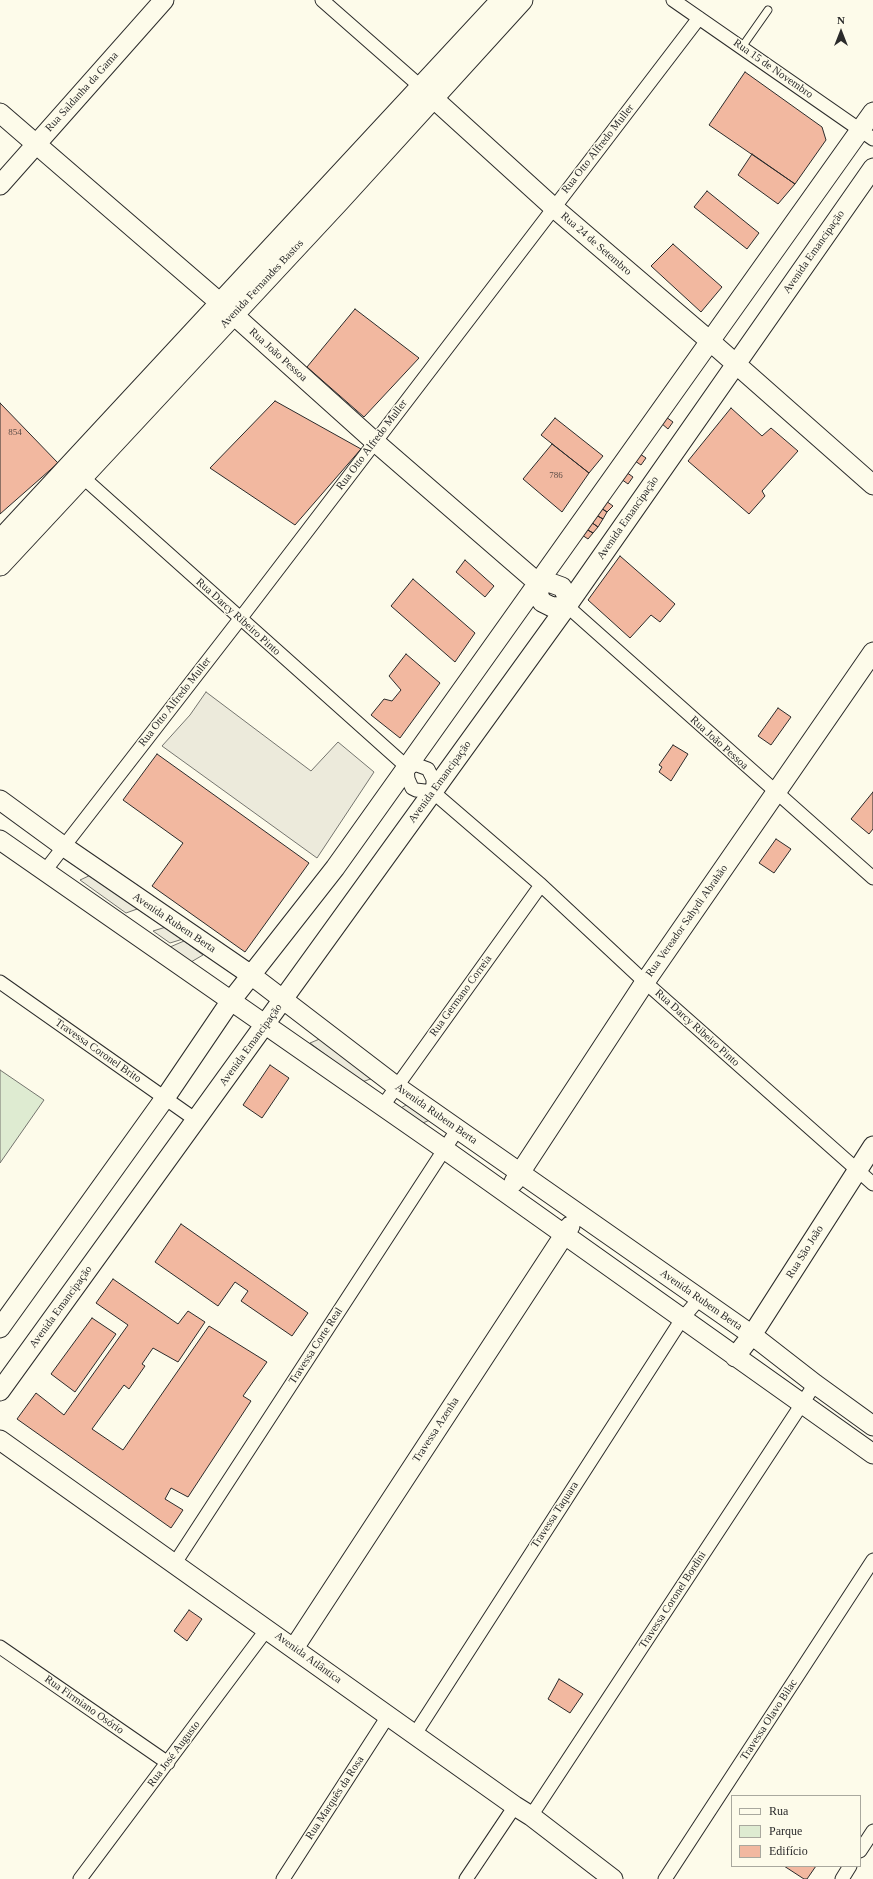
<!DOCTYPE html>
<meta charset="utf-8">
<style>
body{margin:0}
#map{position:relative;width:873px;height:1879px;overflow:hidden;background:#fdfbea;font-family:"Times New Roman",serif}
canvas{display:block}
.legend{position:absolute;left:731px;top:1795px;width:130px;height:72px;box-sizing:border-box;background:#fdfbea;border:1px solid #a9a89e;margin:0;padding:5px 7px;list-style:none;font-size:12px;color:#2b2b2b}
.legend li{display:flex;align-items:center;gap:8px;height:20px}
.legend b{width:20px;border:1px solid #a9a89e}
.north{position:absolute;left:821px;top:12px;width:40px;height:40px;-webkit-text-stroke:3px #fdfbea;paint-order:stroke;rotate:0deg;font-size:11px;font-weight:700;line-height:16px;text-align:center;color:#2b2b2b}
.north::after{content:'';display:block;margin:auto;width:14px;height:18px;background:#2b2b2b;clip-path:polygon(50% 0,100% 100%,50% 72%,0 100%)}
</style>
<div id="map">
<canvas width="873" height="1879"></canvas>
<ul class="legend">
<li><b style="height:5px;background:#fdfbea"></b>Rua</li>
<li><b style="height:11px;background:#deebd1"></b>Parque</li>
<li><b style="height:11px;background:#f2b8a0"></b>Edifício</li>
</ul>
<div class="north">N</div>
</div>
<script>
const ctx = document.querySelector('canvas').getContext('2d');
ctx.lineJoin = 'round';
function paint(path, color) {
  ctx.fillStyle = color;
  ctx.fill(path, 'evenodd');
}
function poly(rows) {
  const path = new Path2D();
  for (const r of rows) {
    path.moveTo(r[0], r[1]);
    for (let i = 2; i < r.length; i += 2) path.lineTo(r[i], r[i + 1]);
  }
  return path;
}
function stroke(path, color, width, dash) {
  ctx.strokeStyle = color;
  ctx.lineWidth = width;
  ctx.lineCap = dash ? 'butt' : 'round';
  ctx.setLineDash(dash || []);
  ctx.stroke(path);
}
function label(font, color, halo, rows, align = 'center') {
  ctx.font = font + ' "Times New Roman",serif';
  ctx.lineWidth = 3;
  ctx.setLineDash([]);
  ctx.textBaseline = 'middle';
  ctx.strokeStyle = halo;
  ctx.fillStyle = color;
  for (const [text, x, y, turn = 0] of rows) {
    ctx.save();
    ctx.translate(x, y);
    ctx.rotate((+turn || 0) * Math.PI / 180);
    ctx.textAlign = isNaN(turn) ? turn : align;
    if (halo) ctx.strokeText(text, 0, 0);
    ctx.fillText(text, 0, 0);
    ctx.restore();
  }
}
const green = poly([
 [0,1070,44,1100,0,1163,0,1070]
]);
const parking = poly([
 [206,692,311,771,338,742,374,772,317,858,162,746,190,715,206,692],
 [93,874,140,908,126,913,80,880,93,874],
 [166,927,183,939,170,943,153,931,166,927],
 [184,941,203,955,191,962,170,947,184,941],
 [322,1038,376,1077,362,1082,310,1043,322,1038],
 [408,1104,430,1120,418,1125,397,1110,408,1104]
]);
const building = poly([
 [745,72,822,127,826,140,795,184,709,125,745,72],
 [752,154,795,184,778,204,738,175,752,154],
 [707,191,759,233,747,249,694,207,707,191],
 [673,244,722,287,701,312,651,266,673,244],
 [355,309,419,358,364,417,307,367,355,309],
 [275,401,361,449,295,525,210,468,275,401],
 [0,403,58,463,0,514,0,403],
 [731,408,762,436,771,428,798,451,762,491,765,496,749,514,688,461,731,408],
 [666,417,673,422,668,429,661,423,666,417],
 [555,418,603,456,589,473,541,435,555,418],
 [552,444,589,473,562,512,523,479,552,444],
 [640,454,646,458,641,465,635,461,640,454],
 [626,472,633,477,628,484,621,479,626,472],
 [606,501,613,506,607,512,601,508,606,501],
 [601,508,607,512,603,519,596,515,601,508],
 [596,515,603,519,598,527,591,522,596,515],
 [591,522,598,527,593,533,586,529,591,522],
 [586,529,593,533,588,539,582,535,586,529],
 [620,556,675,604,660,622,651,615,630,638,588,600,620,556],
 [465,560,494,586,485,597,456,572,465,560],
 [413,579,475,633,455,662,391,606,413,579],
 [406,654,440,683,400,738,371,715,384,699,392,701,401,690,389,676,406,654],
 [778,708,791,717,771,745,758,736,778,708],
 [673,745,688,754,671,781,659,772,662,767,659,765,673,745],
 [157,754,309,863,245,952,152,886,183,843,123,800,157,754],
 [873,792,873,829,869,834,851,819,873,792],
 [776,839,791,849,774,873,759,863,776,839],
 [270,1065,289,1078,262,1118,243,1105,270,1065],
 [181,1224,308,1313,292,1336,241,1301,248,1291,235,1282,218,1306,155,1262,181,1224],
 [113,1279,178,1324,188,1311,205,1322,178,1362,153,1348,142,1364,145,1366,129,1389,124,1385,92,1429,123,1450,209,1326,267,1362,243,1396,251,1401,188,1497,171,1488,165,1499,183,1510,171,1528,17,1419,36,1393,64,1415,128,1325,96,1303,113,1279],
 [92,1318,116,1334,75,1392,51,1374,92,1318],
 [189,1610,202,1619,187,1641,174,1631,189,1610],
 [559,1679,583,1694,570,1713,548,1699,559,1679],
 [784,1866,816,1866,807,1879,804,1879,784,1866]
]);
const lane = poly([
 [742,47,768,10]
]);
const street = poly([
 [322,0,421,87],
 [673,0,873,139],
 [77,472,407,767,408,779,412,788,416,790,433,792,541,885,645,982,873,1184],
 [567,606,873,878],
 [407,767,417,765,428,769,433,779,433,792],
 [44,872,240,619,699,18],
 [0,982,196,1120],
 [382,1107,541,885],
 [175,1563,457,1130],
 [0,1647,168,1763],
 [415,1734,682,1319,699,1299],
 [531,1816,815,1384],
 [860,1851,873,1831],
 [80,1879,267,1629],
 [283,1879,388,1716],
 [466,1879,515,1806],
 [665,1879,873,1560],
 [842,1879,850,1866]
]);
const secondary = poly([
 [422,88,553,207,711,342,873,485],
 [0,113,226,308,374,441,538,583,551,583,562,587,567,596,567,606,552,607,542,602,539,596,538,583],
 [0,185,164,0],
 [0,800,63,846,251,975,396,1086,752,1335,815,1384,873,1426],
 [0,840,444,1149,873,1454],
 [514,1182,645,982,873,652],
 [0,1328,165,1098,230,1002,335,868,407,767,873,112],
 [735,1357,752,1335,873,1146],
 [0,1391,567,606,873,168],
 [0,1440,515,1806,531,1816,613,1879],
 [294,1648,570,1226]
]);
const primary = poly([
 [0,541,502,0],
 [0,565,339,201,522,0]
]);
const numberNames = [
 ["854",15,433],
 ["786",556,476]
];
const streetNames = [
 ["Rua 15 de Novembro",773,69,35],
 ["Rua Saldanha da Gama",82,92,-48],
 ["Rua Otto Alfredo Muller",598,149,-52],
 ["Rua 24 de Setembro",596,244,41],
 ["Avenida Emancipação",814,252,-55],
 ["Avenida Fernandes Bastos",262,284,-47],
 ["Rua João Pessoa",278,355,42],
 ["Rua Otto Alfredo Muller",372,445,-53],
 ["Avenida Emancipação",628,518,-55],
 ["Rua Darcy Ribeiro Pinto",238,617,42],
 ["Rua Otto Alfredo Muller",175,702,-52],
 ["Rua João Pessoa",719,743,42],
 ["Avenida Emancipação",440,782,-54],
 ["Rua Vereador Sahydi Abrahão",687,921,-55],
 ["Avenida Rubem Berta",174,923,34],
 ["Rua Germano Correia",461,996,-54],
 ["Rua Darcy Ribeiro Pinto",697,1028,42],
 ["Avenida Emancipação",251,1045,-54],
 ["Travessa Coronel Brito",98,1051,35],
 ["Avenida Rubem Berta",436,1114,35],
 ["Rua São João",805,1252,-58],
 ["Avenida Rubem Berta",701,1300,35],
 ["Avenida Emancipação",61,1307,-54],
 ["Travessa Corte Real",316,1346,-57],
 ["Travessa Azenha",436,1430,-57],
 ["Travessa Taquara",555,1515,-57],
 ["Travessa Coronel Bordini",673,1600,-57],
 ["Avenida Atlântica",308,1658,36],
 ["Rua Firmiano Osório",84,1705,35],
 ["Travessa Olavo Bilac",769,1720,-57],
 ["Rua José Augusto",174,1754,-53],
 ["Rua Marquês da Rosa",335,1798,-57]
];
paint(green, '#deebd1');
stroke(green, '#74746e', 1);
paint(parking, '#eceadb');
stroke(parking, '#74746e', 1);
paint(building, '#f2b8a0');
stroke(building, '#2b2b2b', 1);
stroke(lane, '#2b2b2b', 9);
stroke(street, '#2b2b2b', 15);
stroke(secondary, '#2b2b2b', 21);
stroke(primary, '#2b2b2b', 23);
stroke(lane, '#fdfbea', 7);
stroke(street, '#fdfbea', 13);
stroke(secondary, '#fdfbea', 19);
stroke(primary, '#fdfbea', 21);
label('9px', '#5d4e48', null, numberNames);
label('11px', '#2b2b2b', '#fdfbea', streetNames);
</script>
